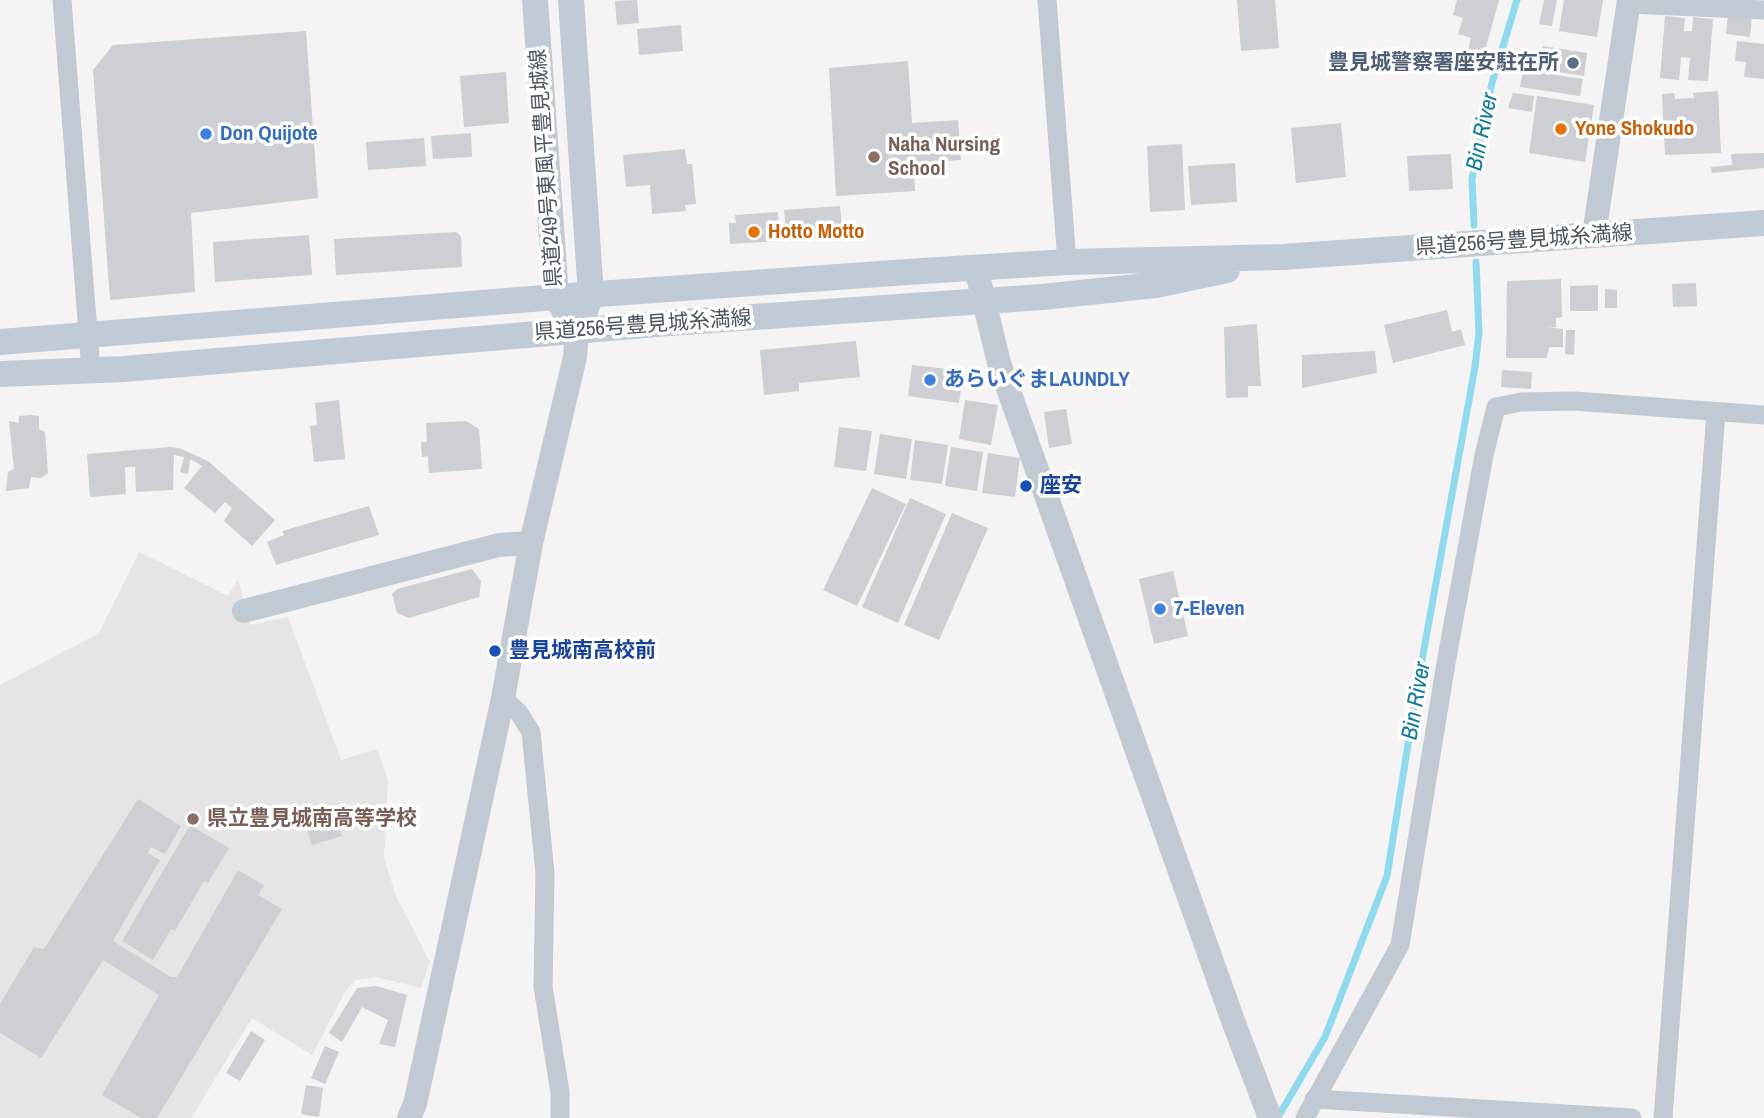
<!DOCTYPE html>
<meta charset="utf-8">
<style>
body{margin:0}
canvas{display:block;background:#f5f3f3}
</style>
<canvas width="1764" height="1118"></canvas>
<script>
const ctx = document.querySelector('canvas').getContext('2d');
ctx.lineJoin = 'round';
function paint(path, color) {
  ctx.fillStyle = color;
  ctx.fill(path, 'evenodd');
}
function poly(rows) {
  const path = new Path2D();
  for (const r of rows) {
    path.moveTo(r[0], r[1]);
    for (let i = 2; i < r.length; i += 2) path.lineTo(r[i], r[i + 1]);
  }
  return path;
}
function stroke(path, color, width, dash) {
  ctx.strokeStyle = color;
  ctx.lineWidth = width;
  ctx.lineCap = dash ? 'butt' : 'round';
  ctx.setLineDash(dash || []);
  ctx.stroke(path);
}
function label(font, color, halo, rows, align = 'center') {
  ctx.font = font + ' "Archivo Narrow","Noto Sans JP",sans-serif';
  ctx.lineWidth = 7;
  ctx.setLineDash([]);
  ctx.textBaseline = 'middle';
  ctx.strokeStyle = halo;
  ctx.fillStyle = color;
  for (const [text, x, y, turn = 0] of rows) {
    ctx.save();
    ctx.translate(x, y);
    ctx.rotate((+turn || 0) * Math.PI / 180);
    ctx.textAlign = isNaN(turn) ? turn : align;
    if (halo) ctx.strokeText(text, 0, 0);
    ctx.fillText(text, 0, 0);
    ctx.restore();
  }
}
const education = poly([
 [139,552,228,596,238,579,250,625,288,617,341,760,377,749,388,780,384,858,396,896,430,962,421,988,376,977,355,980,346,990,312,1055,252,1018,191,1118,0,1118,0,685,99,633]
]);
const stream = poly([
 [1474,225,1472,179,1492,83,1517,0],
 [1278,1117,1325,1037,1387,876,1417,688,1475,367,1479,333,1476,262]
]);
const building = poly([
 [637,0,639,23,617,25,615,1],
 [1237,0,1275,0,1279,48,1241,51],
 [1457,0,1499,0,1484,54,1468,50,1471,38,1458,34,1463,18,1453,15],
 [1544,0,1557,0,1552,26,1539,24],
 [1564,0,1603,0,1597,37,1559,31],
 [1728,14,1752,17,1750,37,1726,34],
 [1665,16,1685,18,1684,31,1692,31,1693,17,1713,19,1708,81,1688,80,1690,58,1681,57,1679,80,1660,78],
 [681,25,683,51,639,55,637,29],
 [306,31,318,198,191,213,195,292,110,300,93,70,113,45],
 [1737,41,1764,44,1764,79,1744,77,1746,62,1735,61],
 [1543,46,1587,53,1584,76,1539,69],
 [908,61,912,123,958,120,961,160,914,163,915,191,836,196,829,68],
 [1523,70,1583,79,1580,96,1520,87],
 [506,72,509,123,464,127,460,76],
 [1718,91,1721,153,1665,155,1662,94,1674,93,1675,99,1694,98,1693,93],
 [1513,93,1534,96,1532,112,1508,108],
 [1537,96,1594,105,1585,162,1529,153],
 [1341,123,1346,177,1296,183,1291,128],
 [471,133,472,157,433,159,431,136],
 [424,138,426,166,368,170,366,142],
 [1182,144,1185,210,1150,212,1147,146],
 [685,149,687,164,692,164,696,204,685,205,686,211,652,214,650,185,626,187,623,155],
 [1764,153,1764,168,1712,173,1711,167,1732,165,1731,154],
 [1451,154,1453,189,1409,191,1407,156],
 [1235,163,1237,202,1191,205,1188,166],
 [840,206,843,236,787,240,784,210],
 [778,212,780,241,730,244,729,223,736,223,735,215],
 [456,232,461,236,462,267,336,275,334,239],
 [309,235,312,275,215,282,213,242],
 [1561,279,1562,317,1556,318,1556,327,1548,327,1563,329,1563,347,1549,347,1547,358,1506,358,1507,281],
 [1696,283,1697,306,1673,307,1672,284],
 [1598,285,1598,311,1570,311,1570,286],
 [1605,289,1617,290,1617,308,1605,308],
 [1447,310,1452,332,1461,329,1465,345,1393,363,1384,325],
 [1257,324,1261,386,1248,386,1248,397,1226,398,1224,327],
 [1566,330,1575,330,1574,355,1565,354],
 [856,341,860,377,799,383,799,391,764,395,760,350],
 [1375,351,1377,373,1302,388,1302,355],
 [912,365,957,370,955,389,961,389,959,403,908,396],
 [1502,370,1532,372,1531,389,1501,387],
 [339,400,345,459,314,462,310,426,317,425,315,403],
 [965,400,998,405,991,445,959,439],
 [1066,409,1072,444,1049,448,1044,412],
 [31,415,39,416,39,429,45,432,48,473,41,478,31,477,29,488,6,491,8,472,14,469,9,421,19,423,19,416],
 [466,421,479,429,482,469,429,473,428,456,422,457,421,442,427,442,426,423],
 [839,427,872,431,866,471,834,467],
 [880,434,912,439,906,479,874,474],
 [915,440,948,445,942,484,910,480],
 [170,447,179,448,208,461,275,520,252,546,224,521,232,508,225,502,215,513,184,488,202,466,190,459,188,474,180,472,184,457,174,455,173,490,136,492,135,467,125,467,126,494,90,497,87,454],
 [951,447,983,452,977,491,945,486],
 [988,453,1020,458,1015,497,982,493],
 [872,488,906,504,857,606,823,590],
 [910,498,946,514,898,623,862,607],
 [369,506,379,535,276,565,267,542,284,535,282,531],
 [952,513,988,528,939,640,904,625],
 [472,569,481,581,479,597,409,618,397,613,392,594,397,589],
 [1173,571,1188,636,1154,644,1139,579],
 [138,799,181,826,165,854,151,847,147,853,160,860,113,941,171,977,177,977,238,870,264,885,258,895,282,909,157,1118,141,1118,102,1095,159,995,103,960,41,1058,0,1033,0,1004,34,947,44,949],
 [333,808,342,836,312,845,303,817],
 [190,825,229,848,208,883,204,881,175,931,171,929,153,960,122,941],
 [377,986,407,995,395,1047,379,1044,388,1020,362,1007,342,1042,329,1033,357,988],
 [251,1031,265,1040,240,1081,226,1073],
 [325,1046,339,1052,325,1084,311,1078],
 [306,1085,323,1088,319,1117,301,1114]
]);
const minor = poly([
 [62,0,91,371],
 [1047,0,1067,262],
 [1629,4,1764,10],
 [503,698,519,713,531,732,545,873,543,987,560,1092,560,1118],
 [1314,1099,1632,1118],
 [1305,1118,1400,945,1446,663,1484,455,1496,407,1521,402,1574,401,1764,415],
 [1663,1118,1716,412]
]);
const tertiary = poly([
 [1594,235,1629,0],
 [976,268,999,363,1232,1018,1270,1118],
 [244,611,499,545,531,543],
 [409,1118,415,1104,503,698,531,543,575,357,577,331]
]);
const secondary = poly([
 [535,0,556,297,564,310],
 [571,0,591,295,585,311],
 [0,342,556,297,922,271,1067,262,1283,257,1764,223],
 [0,374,124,369,668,323,1042,297,1156,285,1227,270]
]);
const markers = [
 [1573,63,7,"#5c6f8a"],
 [1561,129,7,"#e8710a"],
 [206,134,7,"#3f7fe0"],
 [874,157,7,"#8d6e63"],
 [754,232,7,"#e8710a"],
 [930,380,7,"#3f7fe0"],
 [1026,486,7,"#1a4fb4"],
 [1160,609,7,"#3f7fe0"],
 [495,651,7,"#1a4fb4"],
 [193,819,7,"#8d6e63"]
];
const serviceNames = [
 ["豊見城警察署座安駐在所",1559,63]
];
const foodNames = [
 ["Yone Shokudo",1575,129],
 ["Hotto Motto",768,232]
];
const shopNames = [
 ["Don Quijote",220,134],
 ["あらいぐまLAUNDLY",944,380],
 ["7-Eleven",1174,609]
];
const educationNames = [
 ["Naha Nursing",888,145],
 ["School",888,169],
 ["県立豊見城南高等学校",207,819]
];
const streetNames = [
 ["県道249号東風平豊見城線",547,168,-94],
 ["県道256号豊見城糸満線",1524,241,-4],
 ["県道256号豊見城糸満線",643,326,-4]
];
const transitNames = [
 ["座安",1040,486],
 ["豊見城南高校前",509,651]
];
const waterNames = [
 ["Bin River",1483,132,-78],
 ["Bin River",1417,701,-80]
];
paint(education, '#e6e4e5');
stroke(stream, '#90daee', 7);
paint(building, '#cdcfd5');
stroke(minor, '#c1cad2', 19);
stroke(tertiary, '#c1cad2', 24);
stroke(secondary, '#c1cbd6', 26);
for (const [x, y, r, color] of markers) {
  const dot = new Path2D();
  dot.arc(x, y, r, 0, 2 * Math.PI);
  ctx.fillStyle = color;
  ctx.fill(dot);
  stroke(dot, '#fff', 2.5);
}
label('bold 21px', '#4e5e75', '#fff', serviceNames, 'right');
label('bold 21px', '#c56008', '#fff', foodNames, 'left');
label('bold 21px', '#366cbe', '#fff', shopNames, 'left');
label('bold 21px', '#785e54', '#fff', educationNames, 'left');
label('21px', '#4a5661', '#fff', streetNames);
label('bold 21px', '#164399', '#fff', transitNames, 'left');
label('italic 23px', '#0c7c9b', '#fff', waterNames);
</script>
